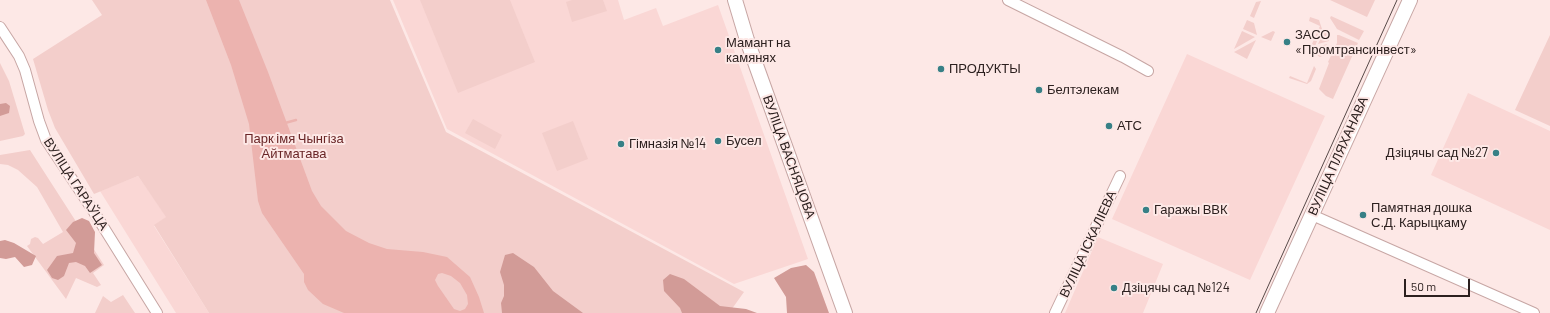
<!DOCTYPE html>
<meta charset="utf-8">
<style>
body{margin:0}
#map{position:relative;width:1550px;height:313px;overflow:hidden;background:#fde8e6;font-family:Barlow,sans-serif}
canvas{display:block}
.scale{position:absolute;left:1404px;top:279px;width:66px;height:18px;box-sizing:border-box;border:2px solid #2c201f;border-top:0;padding-left:5px;font-size:12px;line-height:14px;white-space:nowrap;color:#2c201f;-webkit-text-stroke:3px #fde8e6;paint-order:stroke}
</style>
<div id="map">
<canvas width="1550" height="313"></canvas>
<div class="scale">50 m</div>
</div>
<script>
const ctx = document.querySelector('canvas').getContext('2d');
ctx.lineJoin = 'round';
function paint(path, color) {
  ctx.fillStyle = color;
  ctx.fill(path, 'evenodd');
}
function poly(rows) {
  const path = new Path2D();
  for (const r of rows) {
    path.moveTo(r[0], r[1]);
    for (let i = 2; i < r.length; i += 2) path.lineTo(r[i], r[i + 1]);
  }
  return path;
}
function stroke(path, color, width, dash) {
  ctx.strokeStyle = color;
  ctx.lineWidth = width;
  ctx.lineCap = dash ? 'butt' : 'round';
  ctx.setLineDash(dash || []);
  ctx.stroke(path);
}
function label(font, color, halo, rows, align = 'center') {
  ctx.font = font + ' Barlow,sans-serif';
  ctx.lineWidth = 4;
  ctx.setLineDash([]);
  ctx.textBaseline = 'middle';
  ctx.strokeStyle = halo;
  ctx.fillStyle = color;
  for (const [text, x, y, turn = 0] of rows) {
    ctx.save();
    ctx.translate(x, y);
    ctx.rotate((+turn || 0) * Math.PI / 180);
    ctx.textAlign = isNaN(turn) ? turn : align;
    if (halo) ctx.strokeText(text, 0, 0);
    ctx.fillText(text, 0, 0);
    ctx.restore();
  }
}
const built = poly([
 [393,0,618,0,624,20,656,8,663,26,718,5,808,259,734,284,447,129],
 [1187,54,1325,116,1250,280,1112,219],
 [1468,93,1550,131,1550,230,1431,175],
 [138,176,167,217,154,226,209,313,176,313,100,191],
 [1098,237,1163,264,1143,313,1065,313]
]);
const green = poly([
 [92,0,390,0,446,132,744,292,729,313,209,313,154,225,166,217,138,176,94,194,55,128,48,110,33,59,102,15],
 [420,0,510,0,535,62,458,93],
 [572,0,603,0,607,11,572,22,566,2],
 [1330,0,1375,0,1367,17],
 [1261,1,1254,18,1250,16,1256,2],
 [1331,16,1364,31,1359,40,1337,29,1330,18],
 [1310,17,1319,20,1322,29,1315,46,1312,44,1320,26,1309,21],
 [1247,20,1254,23,1257,35,1243,29],
 [1325,29,1328,31,1329,41,1318,44],
 [1242,31,1255,37,1234,49],
 [1273,31,1275,32,1271,41,1261,37],
 [1337,35,1339,35,1358,43,1333,99,1326,96,1319,89,1329,63,1328,62,1337,43],
 [1550,35,1550,126,1515,110],
 [1256,40,1247,59,1234,52],
 [1327,44,1322,56,1320,57,1315,54,1317,47],
 [0,63,9,81,25,134,23,136,0,141],
 [1314,66,1316,69,1311,81,1307,84,1289,78,1290,76,1307,83],
 [473,119,502,135,495,149,465,133],
 [573,121,588,159,557,171,542,133],
 [30,150,104,265,93,273,101,285,97,287,76,278,66,299,27,246,30,244,31,239,35,237,38,238,43,244,63,232,37,187,18,170,8,165,0,164,0,155],
 [123,295,135,313,95,313,103,296,111,302]
]);
const forest = poly([
 [6,103,10,106,9,113,0,116,0,104],
 [82,218,89,221,95,232,94,253,102,265,90,273,85,266,76,262,69,263,64,276,58,280,52,278,47,270,57,256,73,253,76,243,66,230,73,222],
 [5,240,14,243,36,256,32,265,24,267,15,257,6,259,0,258,0,241],
 [513,253,534,267,553,291,583,313,502,313,501,303,504,296,504,285,500,272,505,255],
 [806,265,814,272,829,313,787,313,786,297,774,278,791,268],
 [670,274,684,279,720,306,746,309,757,313,682,313,680,308,664,291,663,280]
]);
const water = poly([
 [206,0,239,0,268,72,312,191,321,206,346,231,369,243,387,249,423,252,447,257,470,277,479,297,484,313,344,313,323,304,308,290,304,282,304,274,262,213,258,201,249,124,231,65],
 [442,273,451,276,460,283,467,295,468,304,465,309,460,311,454,309,438,286,435,280,438,274]
]);
const stream = poly([
 [285,123,296,120]
]);
const street = poly([
 [1008,0,1123,57,1148,71],
 [0,27,19,56,25,70,39,121,46,140,94,212,157,313],
 [1312,215,1534,313],
 [1055,313,1120,176]
]);
const secondary = poly([
 [735,0,747,40,845,313],
 [1267,313,1410,0]
]);
const tram = poly([
 [1256,313,1397,0]
]);
const markers = [
 [1287,42,4,"#378086"],
 [718,50,4,"#378086"],
 [941,69,4,"#378086"],
 [1039,90,4,"#378086"],
 [1109,126,4,"#378086"],
 [718,141,4,"#378086"],
 [621,144,4,"#378086"],
 [1496,153,4,"#378086"],
 [1146,210,4,"#378086"],
 [1363,215,4,"#378086"],
 [1114,288,4,"#378086"]
];
const poiNames = [
 ["ЗАСО",1295,35],
 ["«Промтрансинвест»",1295,50],
 ["Мамант на",726,43],
 ["камянях",726,58],
 ["ПРОДУКТЫ",949,69],
 ["Белтэлекам",1047,90],
 ["АТС",1117,126],
 ["Бусел",726,141],
 ["Гімназія №14",629,144],
 ["Дзіцячы сад №27",1488,153,"right"],
 ["Памятная дошка",1371,208],
 ["С.Д. Карыцкаму",1371,223],
 ["Гаражы ВВК",1154,210],
 ["Дзіцячы сад №124",1122,288]
];
const parkNames = [
 ["Парк імя Чынгіза",294,139],
 ["Айтматава",294,154]
];
const streetNames = [
 ["ВУЛІЦА ПЛЯХАНАВА",1338,156,-66],
 ["ВУЛІЦА ВАСНЯЦОВА",789,157,70],
 ["ВУЛІЦА ГАРАЎЦА",76,184,57],
 ["ВУЛІЦА ІСКАЛІЕВА",1088,244,-65]
];
paint(built, '#fad7d5');
paint(green, '#f3cecb');
paint(forest, '#d29b97');
paint(water, '#ecb3af');
stroke(stream, '#ecb3af', 2.5);
stroke(street, '#c7a6a4', 12);
stroke(secondary, '#c7a6a4', 16);
stroke(street, '#fff', 10);
stroke(secondary, '#fff', 14);
stroke(tram, '#574948', 1);
for (const [x, y, r, color] of markers) {
  const dot = new Path2D();
  dot.arc(x, y, r, 0, 2 * Math.PI);
  ctx.fillStyle = color;
  ctx.fill(dot);
  stroke(dot, '#fde8e6', 1.5);
}
label('13px', '#2c201f', '#fde8e6', poiNames, 'left');
label('13px', '#692526', '#fde8e6', parkNames);
label('13px', '#2c201f', '#fde8e6', streetNames);
</script>
